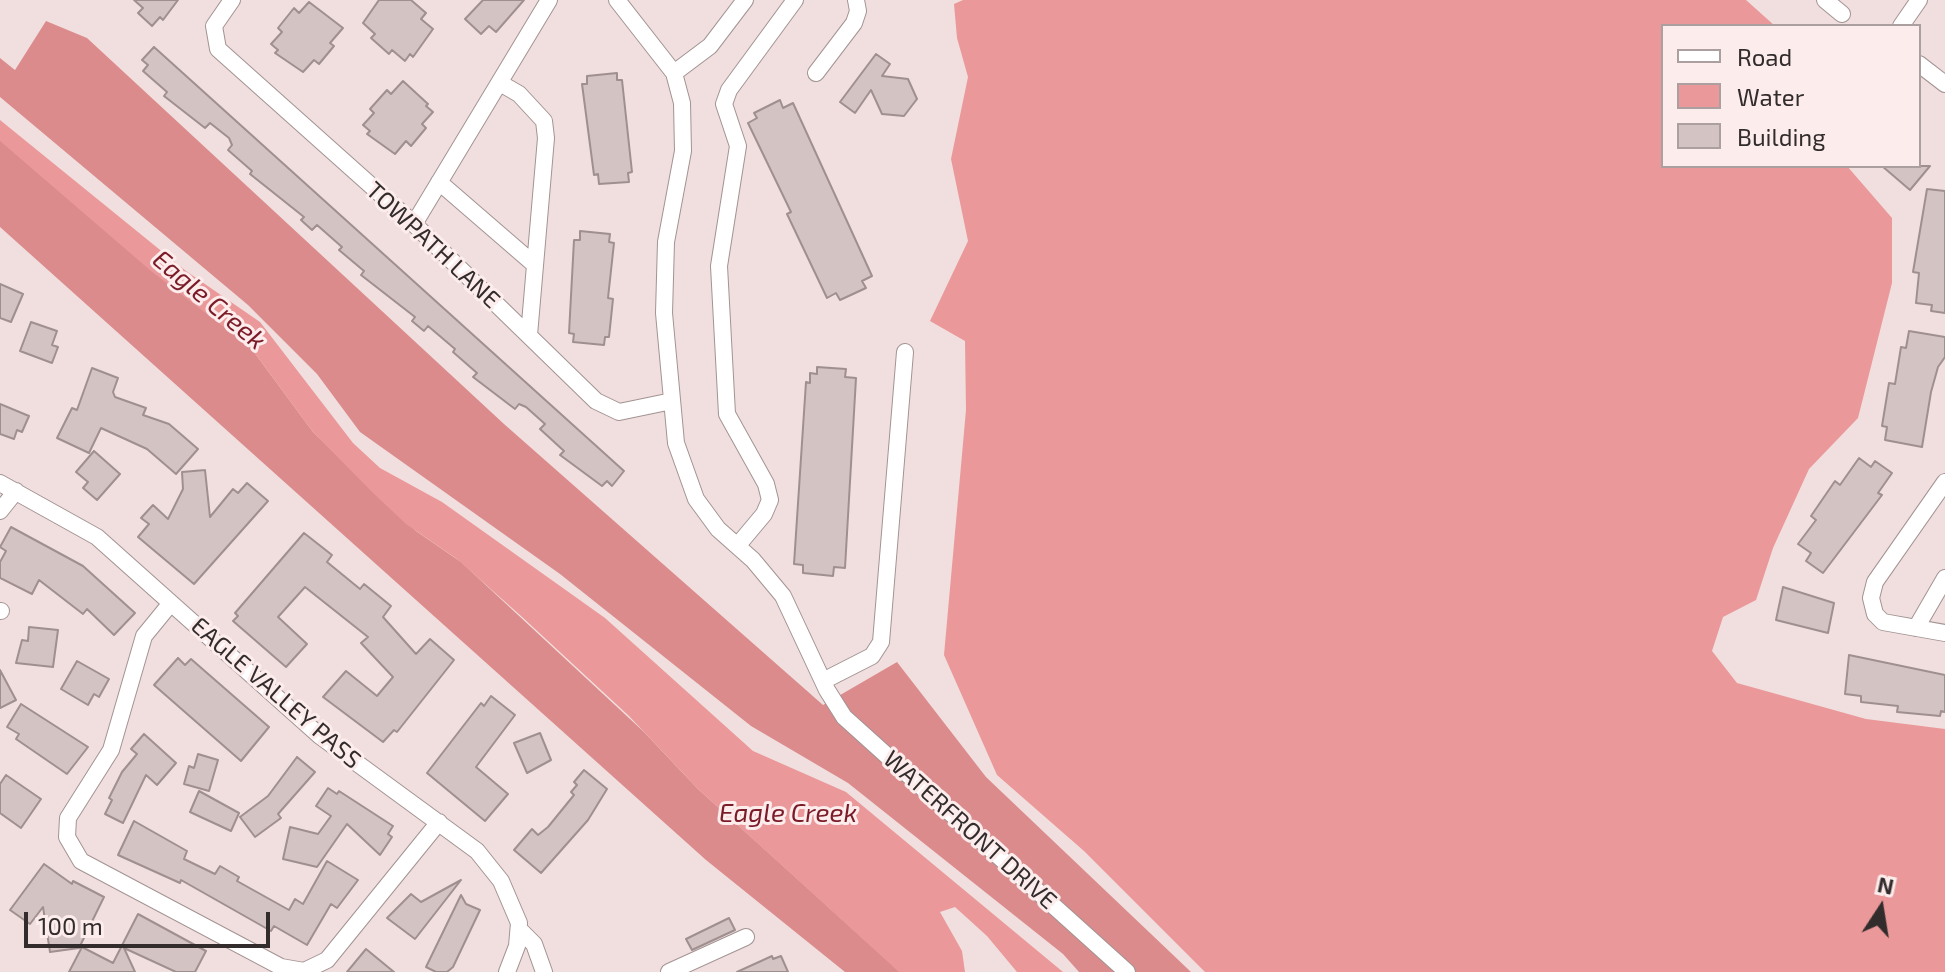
<!DOCTYPE html>
<style>
body{margin:0}
#map{position:relative;width:1945px;height:972px;overflow:hidden;background:#f0dfde;font-family:"Exo 2",sans-serif}
canvas{display:block}
.legend{position:absolute;left:1661px;top:24px;width:260px;height:144px;box-sizing:border-box;background:#fdecec;border:2px solid #ac9f9f;margin:0;padding:10px 14px;list-style:none;font-size:24px;color:#322c2c}
.legend li{display:flex;align-items:center;gap:16px;height:40px}
.legend b{width:40px;border:2px solid #ac9f9f}
.north{position:absolute;left:1841px;top:868px;width:80px;height:80px;-webkit-text-stroke:6px #fdecec;paint-order:stroke;rotate:12deg;font-size:22px;font-weight:700;line-height:32px;text-align:center;color:#322c2c}
.north::after{content:'';display:block;margin:auto;width:28px;height:36px;background:#322c2c;clip-path:polygon(50% 0,100% 100%,50% 72%,0 100%)}
.scale{position:absolute;left:24px;top:912px;width:246px;height:36px;box-sizing:border-box;border:4px solid #322c2c;border-top:0;padding-left:10px;font-size:24px;line-height:28px;white-space:nowrap;color:#322c2c;-webkit-text-stroke:6px #fdecec;paint-order:stroke}
</style>
<div id="map">
<canvas width="1945" height="972"></canvas>
<ul class="legend">
<li><b style="height:10px;background:#fff"></b>Road</li>
<li><b style="height:22px;background:#ea9899"></b>Water</li>
<li><b style="height:22px;background:#d3c3c2"></b>Building</li>
</ul>
<div class="north">N</div>
<div class="scale">100 m</div>
</div>
<script>
const ctx = document.querySelector('canvas').getContext('2d');
ctx.lineJoin = 'round';
function paint(path, color) {
  ctx.fillStyle = color;
  ctx.fill(path, 'evenodd');
}
function poly(rows) {
  const path = new Path2D();
  for (const r of rows) {
    path.moveTo(r[0], r[1]);
    for (let i = 2; i < r.length; i += 2) path.lineTo(r[i], r[i + 1]);
  }
  return path;
}
function stroke(path, color, width, dash) {
  ctx.strokeStyle = color;
  ctx.lineWidth = width;
  ctx.lineCap = dash ? 'butt' : 'round';
  ctx.setLineDash(dash || []);
  ctx.stroke(path);
}
function label(font, color, halo, rows, align = 'center') {
  ctx.font = font + ' "Exo 2",sans-serif';
  ctx.lineWidth = 6;
  ctx.setLineDash([]);
  ctx.textBaseline = 'middle';
  ctx.strokeStyle = halo;
  ctx.fillStyle = color;
  for (const [text, x, y, turn = 0] of rows) {
    ctx.save();
    ctx.translate(x, y);
    ctx.rotate((+turn || 0) * Math.PI / 180);
    ctx.textAlign = isNaN(turn) ? turn : align;
    if (halo) ctx.strokeText(text, 0, 0);
    ctx.fillText(text, 0, 0);
    ctx.restore();
  }
}
const forest = poly([
 [46,21,87,38,504,424,823,705,897,662,986,777,1191,972,1079,972,1063,954,848,783,751,726,560,574,360,432,317,374,248,305,0,97,0,58,15,70],
 [0,140,251,348,313,432,416,531,461,562,644,732,698,789,900,972,845,972,706,860,0,227]
]);
const water = poly([
 [963,0,1746,0,1775,26,1663,26,1663,166,1847,166,1892,218,1892,283,1858,418,1809,469,1773,548,1756,600,1723,617,1712,651,1737,683,1866,719,1945,729,1945,972,1205,972,1084,851,997,775,944,655,966,410,965,341,930,321,968,241,951,159,968,77,957,38,954,4],
 [0,120,186,271,260,322,353,443,380,468,442,502,605,618,753,751,846,792,1063,972,1017,972,987,936,955,907,940,912,962,951,965,972,899,972,698,789,629,716,521,616,457,559,406,524,372,492,313,432,251,348,151,271,0,141]
]);
const building = poly([
 [134,0,178,0,163,20,160,17,152,26,138,13,143,8,134,0],
 [379,0,411,0,426,13,421,19,433,29,413,57,410,54,405,61,392,50,389,54,371,38,375,34,363,23,379,0],
 [483,0,524,0,496,32,489,26,481,34,465,19,483,0],
 [309,2,343,28,330,43,334,46,319,64,314,60,303,72,275,53,278,50,271,44,282,32,278,28,294,8,299,13,309,2],
 [154,47,624,471,612,486,607,481,602,486,560,455,564,451,540,429,545,424,526,407,519,404,515,409,473,377,477,373,453,352,455,349,428,326,424,331,412,321,415,317,361,275,364,271,339,250,342,247,317,225,312,230,301,220,304,217,250,174,252,171,228,150,232,145,229,138,210,123,205,128,164,96,167,92,143,71,148,65,142,60,154,47],
 [876,54,890,64,882,76,908,79,917,99,904,116,882,114,871,90,855,113,840,102,876,54],
 [617,73,617,80,622,80,632,172,628,173,629,182,599,184,598,174,594,175,582,84,587,84,587,76,617,73],
 [403,81,428,104,426,106,433,112,422,124,426,128,411,146,406,141,395,154,367,134,370,131,363,125,374,113,370,109,387,90,391,94,403,81],
 [780,100,783,108,793,103,872,276,862,281,866,288,840,300,836,293,827,298,787,214,791,212,748,123,757,118,754,113,780,100],
 [1882,166,1930,166,1910,190,1882,166],
 [1927,189,1945,191,1945,313,1931,311,1932,305,1916,303,1919,273,1913,272,1927,189],
 [580,231,610,234,609,242,614,243,608,298,613,299,609,337,605,337,604,345,573,342,574,334,569,333,574,240,580,240,580,231],
 [0,284,23,294,11,322,0,318,0,284],
 [31,322,57,331,52,345,58,347,52,363,20,351,31,322],
 [1909,331,1945,337,1945,357,1938,367,1931,392,1922,447,1885,440,1887,427,1882,426,1889,383,1895,384,1901,347,1906,348,1909,331],
 [817,367,846,369,845,377,856,378,845,568,834,567,833,576,803,573,803,565,794,564,806,382,810,383,810,373,817,374,817,367],
 [92,368,118,378,113,392,115,397,146,408,143,415,169,424,198,449,176,474,147,449,101,428,89,453,57,438,72,408,77,410,92,368],
 [0,404,29,416,22,432,17,430,14,439,0,434,0,404],
 [94,451,120,474,97,500,83,488,88,482,76,472,94,451],
 [1859,458,1871,467,1875,461,1892,473,1878,493,1882,495,1823,573,1806,561,1811,553,1798,544,1816,520,1811,516,1835,481,1840,485,1859,458],
 [205,470,210,517,233,489,238,493,247,483,268,501,194,584,138,537,149,524,141,518,153,505,168,519,183,489,182,472,205,470],
 [11,527,83,566,135,613,114,635,87,609,83,614,39,580,32,594,0,578,0,562,6,551,0,547,11,527],
 [304,533,332,555,327,562,360,589,364,584,391,606,383,617,416,654,430,639,454,660,397,732,394,730,383,742,323,697,346,671,377,696,393,677,361,643,368,637,305,587,278,617,307,644,286,667,233,621,238,616,235,613,304,533],
 [1783,587,1834,603,1828,633,1776,620,1783,587],
 [29,627,58,630,53,667,16,663,22,640,28,641,29,627],
 [1849,655,1945,675,1945,712,1941,711,1940,716,1897,712,1898,706,1861,702,1861,696,1845,694,1849,655],
 [178,658,185,665,191,659,269,727,241,761,154,685,178,658],
 [77,661,109,679,99,697,94,694,88,705,61,689,77,661],
 [0,670,16,700,0,708,0,670],
 [491,696,515,715,476,767,508,794,485,821,427,773,481,703,484,706,491,696],
 [21,704,88,747,67,774,16,739,19,734,7,727,21,704],
 [540,733,551,760,527,773,514,743,540,733],
 [144,734,176,763,157,785,146,775,123,823,105,814,112,800,109,798,122,772,137,754,131,749,144,734],
 [198,754,218,760,209,791,184,784,189,766,194,768,198,754],
 [297,757,315,772,278,814,281,818,255,837,240,817,268,796,297,757],
 [584,770,607,789,588,820,541,873,514,850,532,829,538,835,548,827,574,795,571,792,577,785,574,782,584,770],
 [6,775,41,799,21,828,0,813,0,784,6,775],
 [328,788,337,794,339,791,393,826,388,834,392,837,380,855,347,824,317,867,283,859,290,827,318,834,331,816,316,806,328,788],
 [199,791,239,813,231,831,190,812,199,791],
 [134,821,187,851,184,859,215,874,220,866,239,877,237,881,289,910,295,899,303,904,327,861,358,880,337,908,331,904,307,945,274,926,271,931,181,880,180,883,118,855,134,821],
 [44,864,72,884,73,881,104,897,79,948,50,952,43,907,30,924,10,910,44,864],
 [461,880,415,939,387,918,411,894,421,902,461,880],
 [461,895,466,904,480,910,453,967,447,972,436,972,426,967,461,895],
 [138,914,206,951,195,972,176,972,124,948,135,972,69,972,82,947,113,963,138,914],
 [729,918,735,930,692,950,686,939,729,918],
 [366,949,394,972,347,972,366,949],
 [772,956,773,959,781,956,788,972,737,972,772,956]
]);
const minor = poly([
 [232,0,214,26,218,49,414,224,596,401,619,412,672,401],
 [617,0,674,73,682,103,683,151,666,242,664,313,676,443,696,499,718,529,753,560,783,596,827,690,844,717,1127,972],
 [1825,0,1842,14],
 [1901,26,1919,0],
 [1919,64,1945,84],
 [674,73,710,46,745,0],
 [816,73,854,23,858,11,856,0],
 [500,83,519,94,544,121,546,138,529,335],
 [439,182,535,265],
 [414,224,549,0],
 [1945,482,1875,582,1871,598,1875,614,1883,622,1945,633],
 [0,483,97,537,320,736,477,851,501,881,519,923,517,946,507,972],
 [0,511,16,491],
 [738,545,764,514,770,500,766,484,727,414,719,266,738,146,724,104,729,90,795,0],
 [171,603,144,636,111,750,68,818,67,837,81,861,281,967,304,971,327,960,439,822],
 [0,611,1,611],
 [1916,628,1945,578],
 [823,681,872,656,881,642,905,352],
 [521,931,534,944,544,972],
 [669,972,746,937]
]);
const streetNames = [
 ["TOWPATH LANE",433,245,43],
 ["EAGLE VALLEY PASS",276,693,41],
 ["WATERFRONT DRIVE",970,830,42]
];
const waterNames = [
 ["Eagle Creek",209,300,40],
 ["Eagle Creek",788,813]
];
paint(forest, '#dc8b8c');
paint(water, '#ea9899');
paint(building, '#d3c3c2');
stroke(building, '#9f908f', 2);
stroke(minor, '#a39393', 18);
stroke(minor, '#fff', 16);
label('24px', '#322c2c', '#fdecec', streetNames);
label('italic 26px', '#7b1b28', '#fdecec', waterNames);
</script>
